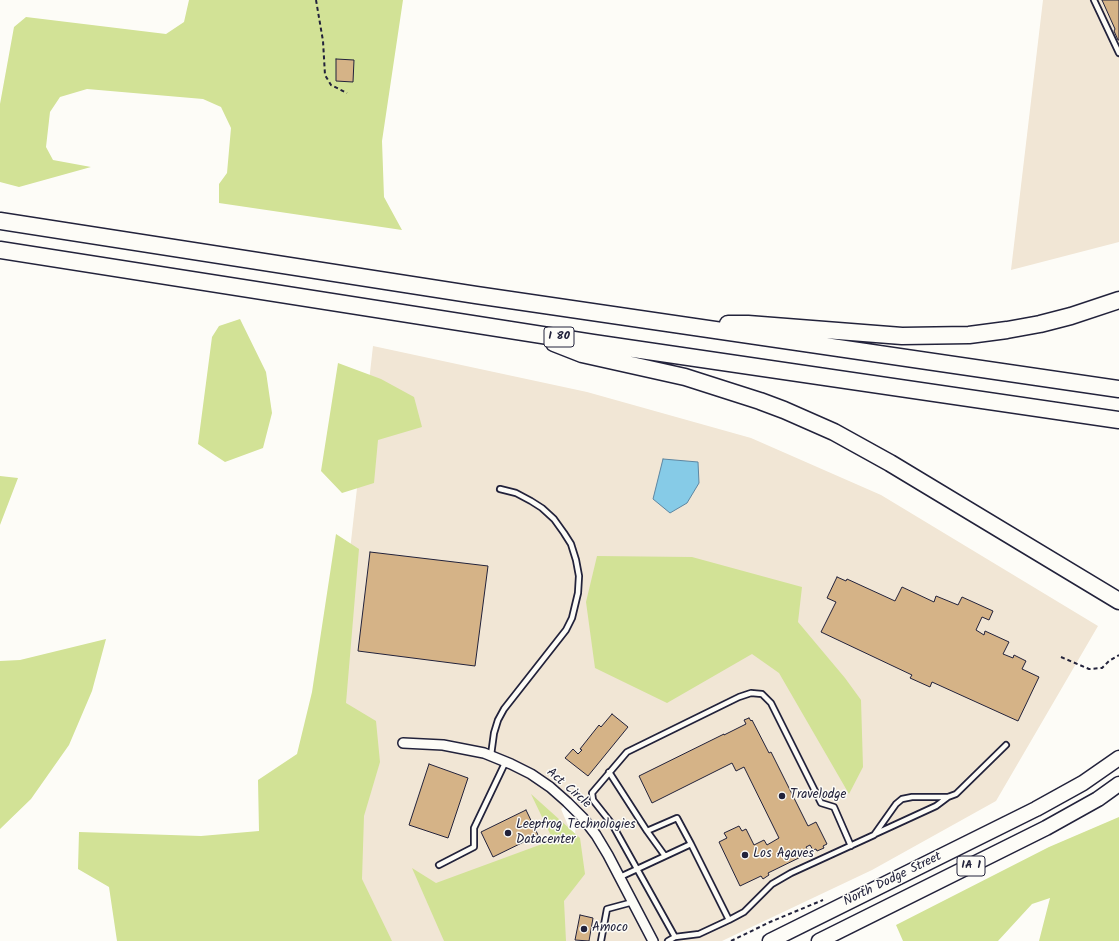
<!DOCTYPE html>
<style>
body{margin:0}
canvas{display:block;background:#fdfcf7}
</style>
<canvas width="1119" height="941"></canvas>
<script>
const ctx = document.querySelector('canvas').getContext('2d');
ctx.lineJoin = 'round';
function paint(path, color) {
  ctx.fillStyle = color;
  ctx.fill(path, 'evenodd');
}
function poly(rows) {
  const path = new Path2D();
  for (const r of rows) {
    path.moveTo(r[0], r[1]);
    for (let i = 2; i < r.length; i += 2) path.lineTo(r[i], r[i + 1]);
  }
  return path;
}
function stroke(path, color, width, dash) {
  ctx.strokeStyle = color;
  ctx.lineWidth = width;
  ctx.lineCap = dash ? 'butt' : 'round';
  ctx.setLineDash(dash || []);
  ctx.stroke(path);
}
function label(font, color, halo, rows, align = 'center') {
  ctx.font = font + ' Kalam,sans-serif';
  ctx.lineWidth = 3;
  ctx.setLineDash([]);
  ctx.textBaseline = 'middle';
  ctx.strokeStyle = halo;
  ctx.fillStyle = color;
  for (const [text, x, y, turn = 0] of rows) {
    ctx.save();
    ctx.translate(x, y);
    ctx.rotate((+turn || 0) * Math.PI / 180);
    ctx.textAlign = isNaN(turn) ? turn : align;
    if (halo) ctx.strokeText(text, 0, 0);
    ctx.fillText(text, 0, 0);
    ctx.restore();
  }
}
const built = poly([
 [1043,0,1119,0,1119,242,1011,270],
 [373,346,587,392,751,438,881,495,1098,626,996,801,872,870,722,941,306,941],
 [576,795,575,842,561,809]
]);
const green = poly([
 [189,0,403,0,382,141,384,197,402,230,219,203,219,184,227,173,231,128,221,107,203,99,87,89,60,97,50,112,46,147,53,160,91,167,19,187,0,182,0,104,14,27,26,17,166,34,184,22],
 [240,319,266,372,272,413,263,448,225,462,198,444,212,337,219,326],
 [338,363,381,379,414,397,422,427,378,440,374,483,342,493,321,471],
 [0,476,18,478,0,525],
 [336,534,359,549,346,703,376,721,380,762,364,816,362,879,392,941,117,941,109,887,78,869,79,832,201,836,259,831,258,780,297,754,312,692],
 [597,556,692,557,802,587,798,622,845,678,861,700,863,767,849,794,779,673,752,654,667,703,595,668,586,602],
 [106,639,92,691,69,745,31,799,0,829,0,661,20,660],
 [531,794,580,838,585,874,564,901,566,941,444,941,412,868,436,883,553,840],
 [1119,817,1119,941,1039,941,1050,898,1032,904,998,941,903,941,896,925,1049,847]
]);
const water = poly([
 [663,459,698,462,699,483,687,503,670,513,653,499,663,459]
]);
const building = poly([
 [1102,0,1119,0,1119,40,1118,40,1114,31,1115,29,1102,0],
 [336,59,354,60,353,82,336,81,336,59],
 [370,552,488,566,475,666,358,651,370,552],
 [837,577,846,581,847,579,895,601,902,587,934,602,936,596,958,605,962,597,993,611,989,620,982,617,976,630,984,635,985,631,1009,642,1003,654,1013,658,1014,655,1026,661,1022,669,1039,677,1018,721,932,682,930,687,910,678,912,675,821,632,836,602,827,598,837,577],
 [612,714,628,727,588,776,565,758,573,749,578,754,582,750,580,749,599,725,601,727,612,714],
 [749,718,751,721,752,720,769,753,771,752,808,826,816,822,827,844,823,846,824,848,817,851,816,849,813,850,810,845,806,847,809,853,768,873,769,875,763,879,761,876,740,886,719,842,727,838,724,833,739,826,742,831,746,829,754,845,764,840,767,845,779,838,744,767,736,771,732,763,652,803,639,776,724,734,724,735,746,724,744,720,749,718],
 [429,764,468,778,448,838,409,825,429,764],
 [526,810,538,835,493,857,481,832,526,810],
 [580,915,593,918,589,941,575,940,580,915]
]);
const path = poly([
 [316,0,323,41,325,75,331,85,347,93],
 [1061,657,1089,669,1102,668,1109,661,1119,655],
 [731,941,770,922,823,900]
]);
const service = poly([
 [1094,0,1119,53],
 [491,755,494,733,498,720,504,709,566,630,572,618,578,593,579,576,576,560,571,544,564,533,554,519,542,508,531,501,516,493,500,489],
 [609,772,647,831],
 [875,834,936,806,948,797],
 [665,856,647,831,677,818,691,844],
 [439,865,474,847,474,828,506,761],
 [620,877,691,844,729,920],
 [675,937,612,824,593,800,592,793,627,752,739,697,751,693,762,694,771,703,821,803,834,807,851,846],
 [601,941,607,909,633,902],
 [668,941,675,937,699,934,729,920,744,912,772,884,791,873,874,835,896,804,902,799,912,797,948,797,956,794,1006,745]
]);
const minor = poly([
 [403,743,443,745,484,753,511,764,531,774,550,787,567,802,583,818,596,835,608,855,653,941]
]);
const primary = poly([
 [770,941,1036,809,1083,783,1119,758],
 [819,941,1046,828,1098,799,1119,784]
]);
const motorway = poly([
 [0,221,476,295,1119,389],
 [0,250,593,343,1119,420],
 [728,324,748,324,902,336,969,335,1007,330,1040,324,1071,316,1119,300],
 [554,343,582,354,685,377,760,401,784,410,834,432,890,463,1119,601]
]);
const markers = [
 [782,796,4,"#22223b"],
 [508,833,4,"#22223b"],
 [745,855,4,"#22223b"],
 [584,929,4,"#22223b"]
];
const shields = [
 [559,337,30],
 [971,866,28]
];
const shieldNames = [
 ["I 80",559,337],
 ["IA 1",971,866]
];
const streetNames = [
 ["Act Circle",568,789,41],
 ["North Dodge Street",893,880,-26]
];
const poiNames = [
 ["Travelodge",790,796],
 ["Leepfrog Technologies",516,826],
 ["Datacenter",516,841],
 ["Los Agaves",753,855],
 ["Amoco",592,929]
];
paint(built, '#f1e6d5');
paint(green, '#d2e296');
paint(water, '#86cbe7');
stroke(water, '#5e87a2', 1);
paint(building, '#d5b387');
stroke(building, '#22223b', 1);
stroke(service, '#22223b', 8);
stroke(minor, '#22223b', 12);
stroke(primary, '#22223b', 17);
stroke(motorway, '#22223b', 19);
stroke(path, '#22223b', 2, [4, 3]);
stroke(service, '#fdfcf7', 4.5);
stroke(minor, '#fdfcf7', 9);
stroke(primary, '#fdfcf7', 14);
stroke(motorway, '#fdfcf7', 16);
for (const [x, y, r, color] of markers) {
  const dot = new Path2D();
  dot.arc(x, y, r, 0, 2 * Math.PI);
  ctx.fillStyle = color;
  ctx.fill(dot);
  stroke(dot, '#fdfcf7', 1.5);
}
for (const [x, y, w] of shields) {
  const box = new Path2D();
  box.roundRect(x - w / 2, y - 10, w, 20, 3);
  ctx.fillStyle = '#fdfcf7';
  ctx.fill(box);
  stroke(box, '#22223b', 1);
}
label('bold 12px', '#22223b', null, shieldNames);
label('13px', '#22223b', '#fdfcf7', streetNames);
label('13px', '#22223b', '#fdfcf7', poiNames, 'left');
</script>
